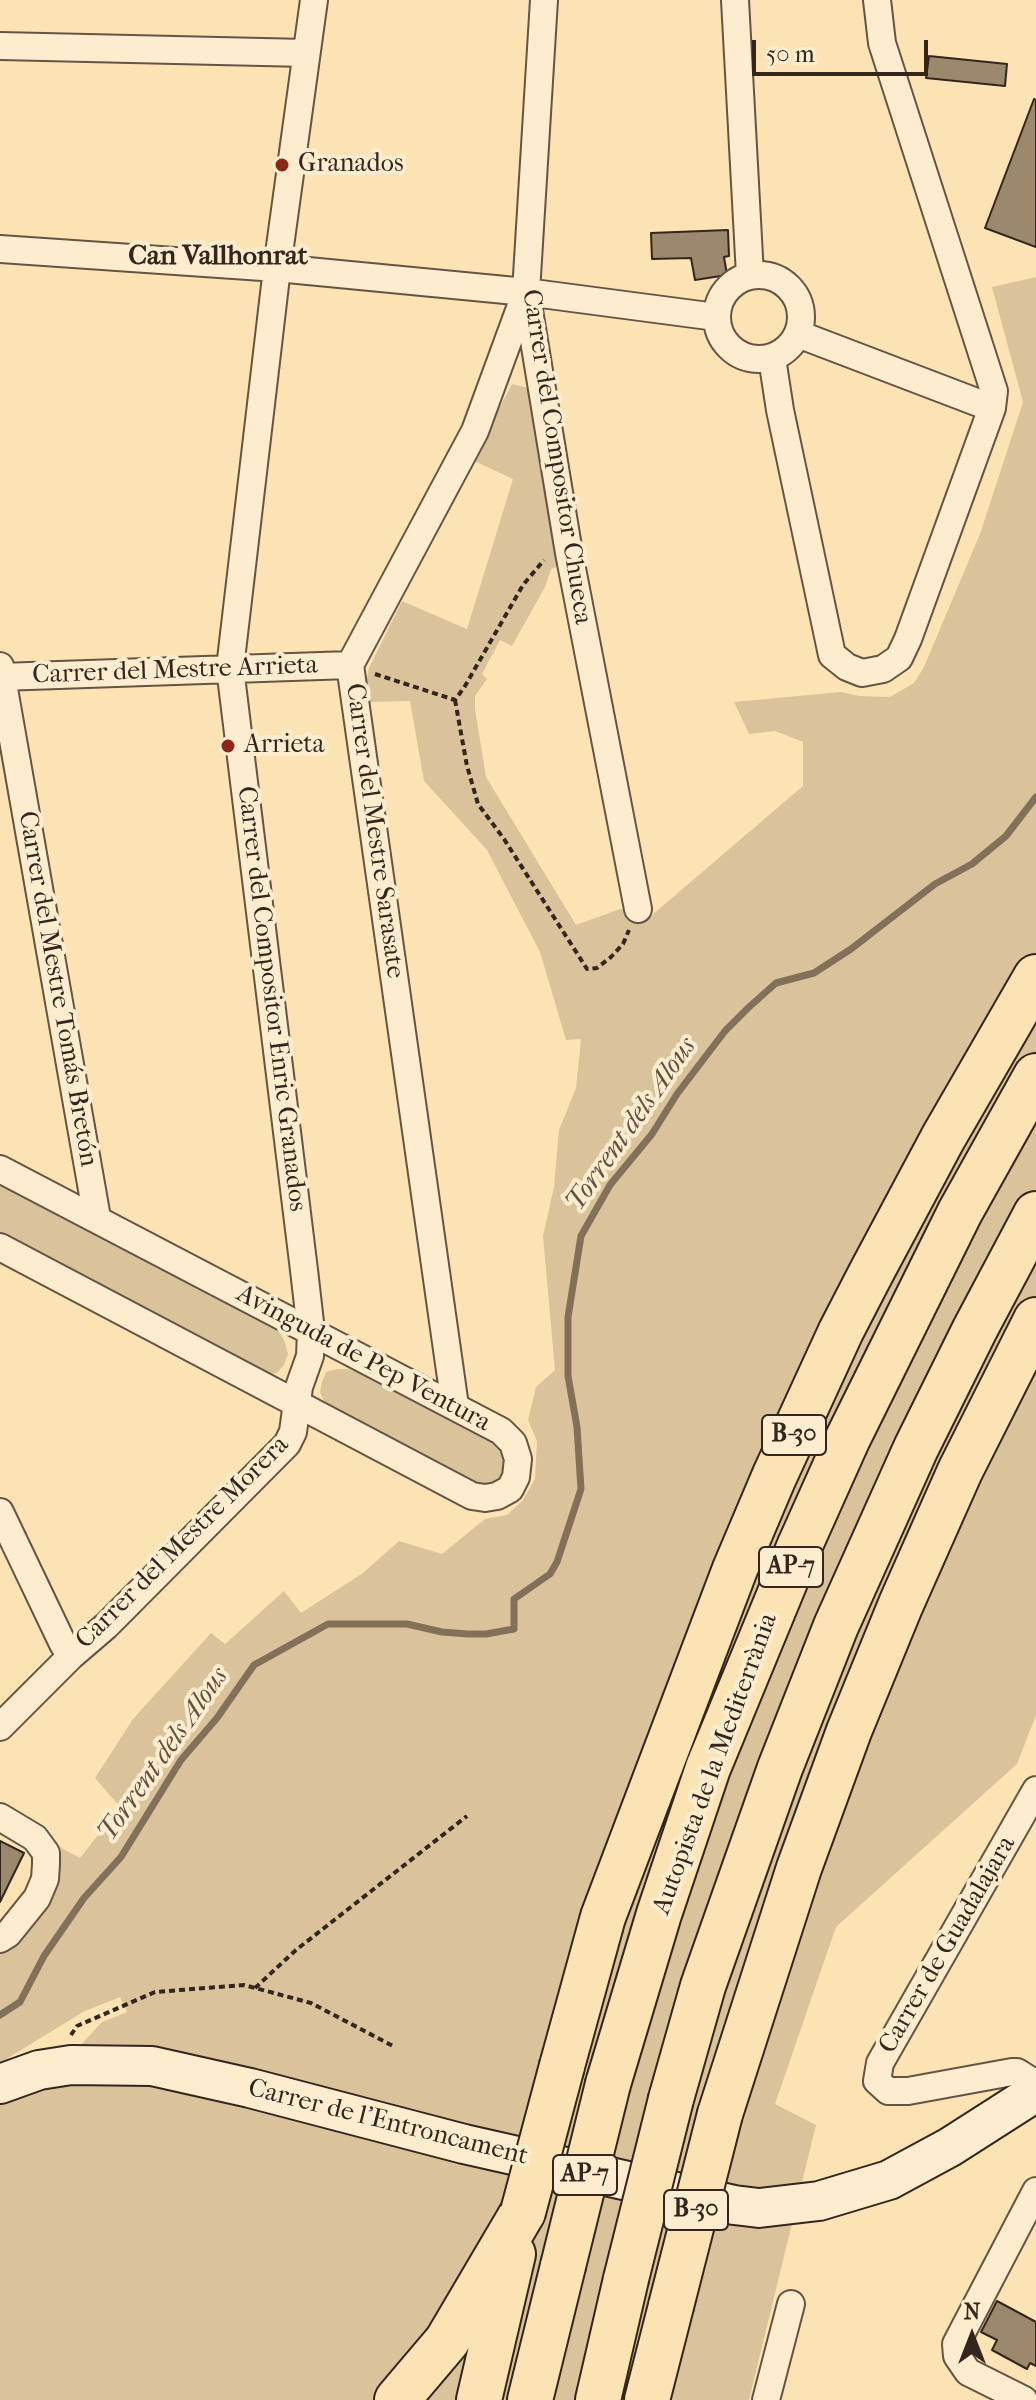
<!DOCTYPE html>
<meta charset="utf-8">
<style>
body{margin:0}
#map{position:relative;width:1036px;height:2400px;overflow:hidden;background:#fce3b4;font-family:"IM FELL French Canon",serif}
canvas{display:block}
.north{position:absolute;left:932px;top:2296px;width:80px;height:80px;-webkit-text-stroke:6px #fdedce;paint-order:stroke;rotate:0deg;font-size:22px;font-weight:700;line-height:32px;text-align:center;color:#34251d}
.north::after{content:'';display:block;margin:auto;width:28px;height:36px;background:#34251d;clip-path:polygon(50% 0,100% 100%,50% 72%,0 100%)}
.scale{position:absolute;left:752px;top:40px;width:176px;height:36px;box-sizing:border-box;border:4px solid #34251d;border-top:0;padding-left:10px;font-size:24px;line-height:28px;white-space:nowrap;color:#34251d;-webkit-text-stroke:6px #fdedce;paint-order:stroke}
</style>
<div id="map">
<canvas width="1036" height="2400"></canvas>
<div class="north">N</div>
<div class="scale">50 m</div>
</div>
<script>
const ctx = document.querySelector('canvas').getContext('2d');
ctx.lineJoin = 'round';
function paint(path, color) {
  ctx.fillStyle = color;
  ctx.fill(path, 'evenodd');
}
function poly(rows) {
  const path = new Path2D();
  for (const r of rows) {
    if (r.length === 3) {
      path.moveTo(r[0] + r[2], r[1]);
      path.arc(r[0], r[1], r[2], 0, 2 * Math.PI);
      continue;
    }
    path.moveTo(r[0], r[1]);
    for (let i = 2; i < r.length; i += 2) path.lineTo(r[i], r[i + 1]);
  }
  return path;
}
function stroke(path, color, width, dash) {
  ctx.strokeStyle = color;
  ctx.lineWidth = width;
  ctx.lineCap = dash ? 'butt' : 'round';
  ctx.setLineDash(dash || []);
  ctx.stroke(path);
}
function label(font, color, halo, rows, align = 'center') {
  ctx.font = font + ' "IM FELL French Canon",serif';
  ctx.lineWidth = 8;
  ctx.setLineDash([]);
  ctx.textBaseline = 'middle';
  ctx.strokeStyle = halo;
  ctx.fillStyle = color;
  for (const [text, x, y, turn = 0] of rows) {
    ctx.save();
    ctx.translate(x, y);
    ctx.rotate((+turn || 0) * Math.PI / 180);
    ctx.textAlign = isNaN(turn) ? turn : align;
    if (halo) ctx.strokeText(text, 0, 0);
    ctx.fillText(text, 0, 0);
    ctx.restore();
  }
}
const green = poly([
 [1036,277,1036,1715,1017,1764,836,1927,775,2104,816,2125,749,2400,0,2400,0,2105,51,2085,131,2081,174,2088,479,2169,498,2167,505,2136,182,2052,143,2047,77,2049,102,2022,127,2012,120,1997,83,2012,0,2063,0,1948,52,1843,80,1858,120,1807,95,1778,133,1719,211,1633,225,1644,284,1591,301,1613,363,1573,399,1541,442,1554,485,1519,507,1515,523,1500,535,1479,537,1441,528,1420,536,1387,555,1370,543,1236,554,1187,559,1130,576,1088,581,1039,566,1040,540,952,487,850,424,781,410,701,370,702,367,678,369,668,402,601,467,629,513,479,472,460,512,384,533,389,559,566,551,569,545,587,512,646,500,640,482,674,487,679,475,696,475,709,486,777,576,925,620,909,638,909,645,921,803,786,803,742,775,731,749,734,734,702,841,692,859,696,890,697,914,683,924,667,980,534,1023,402,992,287],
 [0,1184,266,1324,280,1333,285,1342,288,1354,284,1365,277,1373,266,1375,0,1238],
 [338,1369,348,1369,360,1373,498,1443,506,1459,506,1471,499,1481,491,1484,465,1481,327,1408,320,1392,322,1382,326,1372]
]);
const stream = poly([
 [0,2015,20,2002,44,1956,84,1898,121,1857,181,1760,217,1718,254,1665,328,1624,407,1624,442,1632,468,1634,486,1634,514,1629,514,1599,550,1574,557,1562,581,1489,577,1427,568,1376,568,1317,581,1236,610,1185,652,1134,677,1094,725,1031,748,1008,776,983,814,973,851,949,935,884,972,864,1006,836,1036,797]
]);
const building = poly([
 [929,56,1007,64,1005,86,926,78,929,56],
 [1034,99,1036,100,1036,247,985,228,1034,99],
 [728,230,729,256,724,257,727,275,695,280,691,258,652,259,651,233,728,230],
 [0,1841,24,1853,0,1902,0,1841],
 [997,2301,1036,2322,1036,2366,1030,2363,1027,2369,992,2350,997,2340,981,2332,997,2301]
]);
const path = poly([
 [375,674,455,700,465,686,523,585,544,560],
 [455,700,467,766,478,804,504,839,587,969,597,968,611,957,623,944,629,930],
 [255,1988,296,1950,467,1816],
 [71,2035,77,2026,155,1992,244,1985,311,2003,395,2047]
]);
const street = poly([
 [544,0,526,292,569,553,638,909],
 [735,0,750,275],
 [0,46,306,53],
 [0,249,277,268,526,292,716,317],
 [759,317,42],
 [798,334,992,408],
 [772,358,780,410,832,655,847,667,862,673,883,669,899,658,908,639,992,408,994,391,882,43,877,0],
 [0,666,97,1218],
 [0,677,350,665],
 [0,1169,501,1431,513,1443,518,1459,516,1477,510,1489,497,1496,485,1498,472,1496,0,1247],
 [455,1406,350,665,475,431,526,292],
 [0,1512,63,1644,71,1656],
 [0,1727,71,1656,106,1626,287,1444,293,1432,299,1387,310,1356,311,1331,304,1270,230,668,277,268,314,0],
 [1036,1790,880,2063,877,2081,888,2091,908,2091,1012,2072,1017,2072,1036,2084],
 [0,1817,35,1838,46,1853,46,1864,45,1879,37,1898,8,1934,0,1939],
 [766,2400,791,2304],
 [1024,2400,968,2372,957,2356,956,2344,1036,2191]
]);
const secondary = poly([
 [0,2084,39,2070,71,2065,152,2066,250,2088,464,2144,734,2205,759,2208,819,2201,889,2180,950,2147,1036,2092]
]);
const highway = poly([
 [562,2066,603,1917,735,1569,774,1477,841,1331,871,1273,943,1138,1036,977],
 [608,2084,659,1914,708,1768,800,1545,848,1438,960,1212,1036,1076],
 [671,2099,703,1986,780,1768,836,1626,916,1448,975,1329,1036,1214],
 [720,2114,799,1868,849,1731,901,1604,960,1471,1036,1320],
 [397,2400,447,2341,523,2212],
 [479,2400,513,2254],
 [530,2400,563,2266],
 [598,2400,626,2279],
 [647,2400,671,2306]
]);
const highwayBridge = poly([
 [523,2212,562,2066],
 [563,2266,608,2084],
 [626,2279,671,2099],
 [671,2306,720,2114]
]);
const markers = [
 [282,165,8,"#8f2418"],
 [228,746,8,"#8f2418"]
];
const shields = [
 [794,1435,64],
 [791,1567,64],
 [585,2175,64],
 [696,2210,64]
];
const shieldNames = [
 ["B-30",794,1435],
 ["AP-7",791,1567],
 ["AP-7",585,2175],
 ["B-30",696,2210]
];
const poiNames = [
 ["Granados",298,165],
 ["Arrieta",244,746]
];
const streetNames = [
 ["Carrer del Compositor Chueca",556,457,81],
 ["Carrer del Mestre Arrieta",175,671,-2],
 ["Carrer del Mestre Sarasate",374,831,82],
 ["Carrer del Mestre Tomás Bretón",57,989,80],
 ["Carrer del Compositor Enric Granados",271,999,83],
 ["Avinguda de Pep Ventura",363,1359,28],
 ["Carrer del Mestre Morera",183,1543,-45],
 ["Autopista de la Mediterrània",716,1764,-70],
 ["Carrer de Guadalajara",948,1945,-60],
 ["Carrer de l'Entroncament",388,2123,14]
];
const neighbourhoodNames = [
 ["Can Vallhonrat",218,257]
];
const waterNames = [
 ["Torrent dels Alous",632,1125,-55],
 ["Torrent dels Alous",164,1755,-55]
];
paint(green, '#dac39a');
stroke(stream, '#837059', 7);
paint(building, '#9c886c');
stroke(building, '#34251d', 2);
stroke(street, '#665443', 30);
stroke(secondary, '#34251d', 42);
stroke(highway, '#34251d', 48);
stroke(path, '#34251d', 4, [6, 4]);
stroke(street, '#fdedce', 26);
stroke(secondary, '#fdedce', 38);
stroke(highway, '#fce3b4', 44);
stroke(highwayBridge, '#34251d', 48, []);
stroke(highwayBridge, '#fce3b4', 44);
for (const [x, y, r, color] of markers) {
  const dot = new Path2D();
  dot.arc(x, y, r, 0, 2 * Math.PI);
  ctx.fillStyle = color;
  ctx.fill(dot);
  stroke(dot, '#fdedce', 3);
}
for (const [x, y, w] of shields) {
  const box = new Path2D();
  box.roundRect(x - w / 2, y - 20, w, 40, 6);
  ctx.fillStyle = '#fdedce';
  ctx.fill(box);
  stroke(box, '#34251d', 2);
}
label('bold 24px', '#34251d', null, shieldNames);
label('26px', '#34251d', '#fdedce', poiNames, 'left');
label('26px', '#34251d', '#fdedce', streetNames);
label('bold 28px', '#34251d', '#fdedce', neighbourhoodNames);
label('italic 28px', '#625140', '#fdedce', waterNames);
</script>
